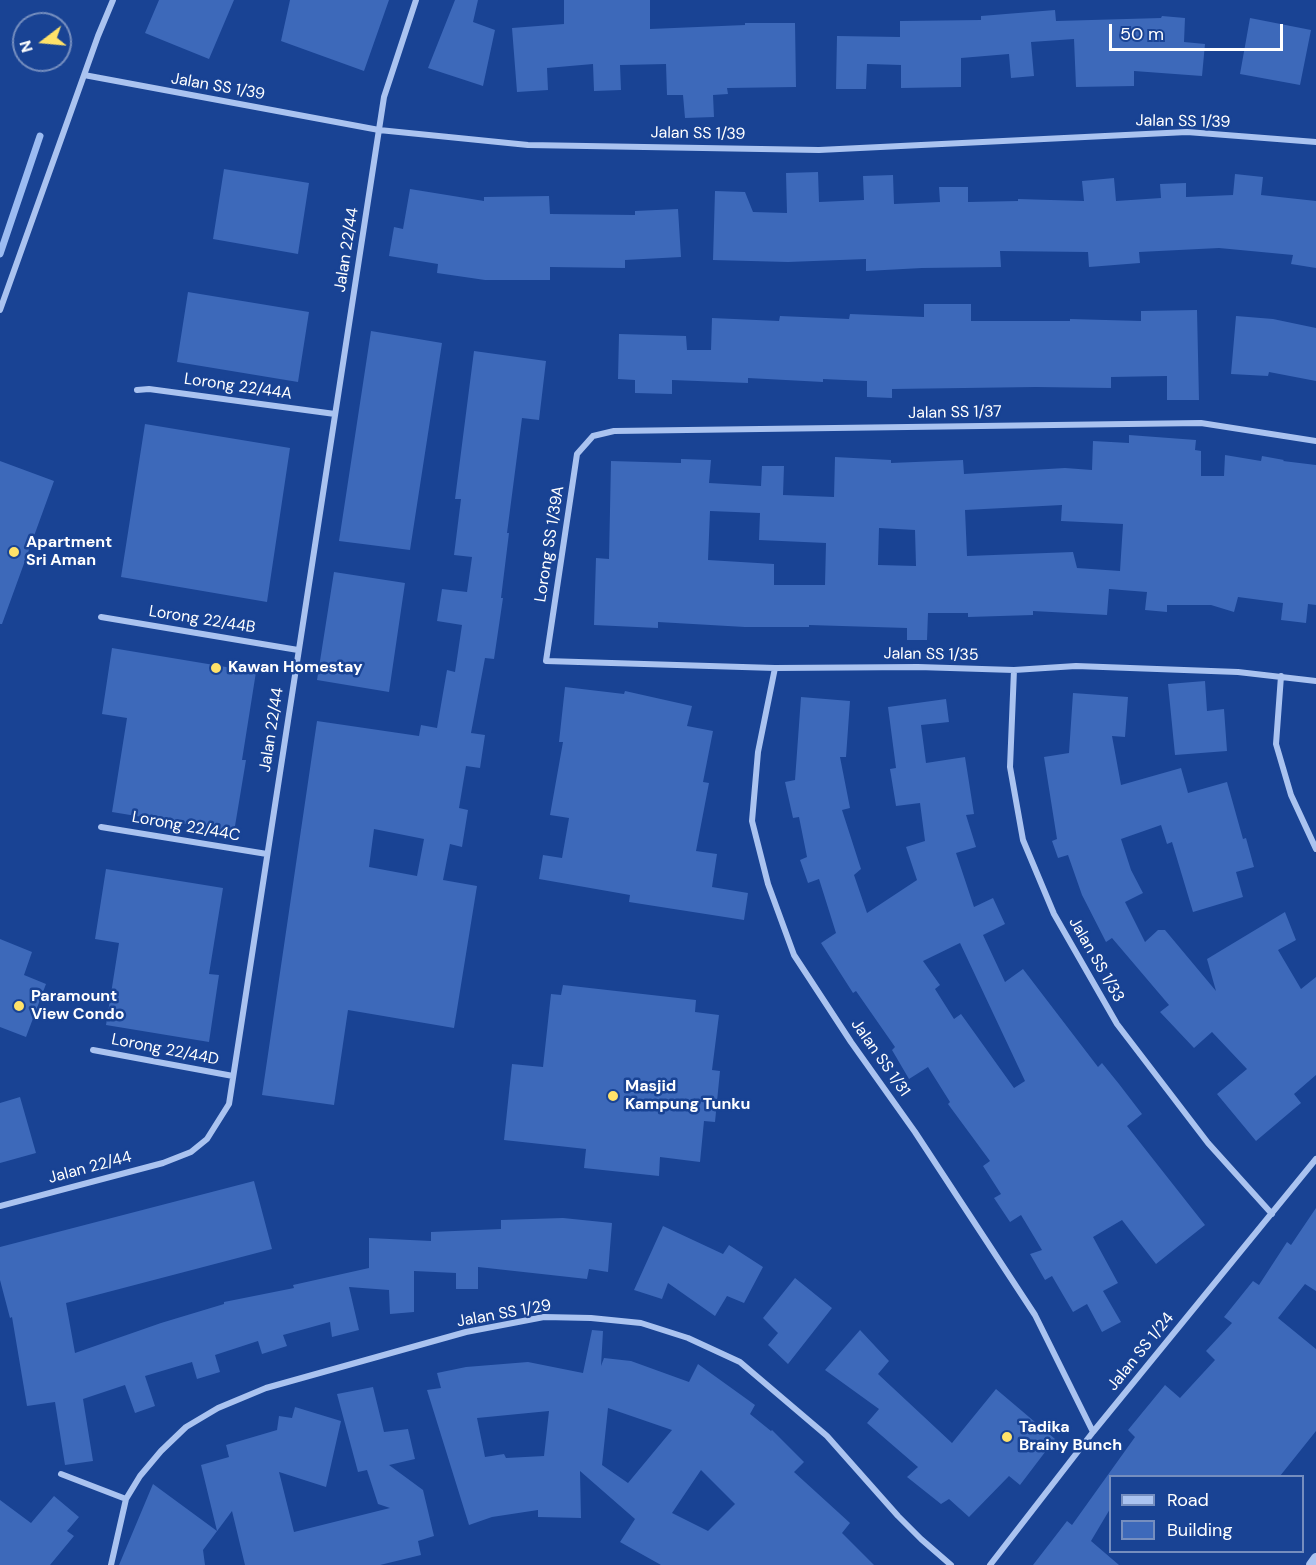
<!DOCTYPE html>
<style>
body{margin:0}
#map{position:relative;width:1316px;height:1565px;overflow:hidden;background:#194394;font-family:"DM Sans",sans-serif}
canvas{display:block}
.legend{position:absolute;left:1109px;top:1475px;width:195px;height:78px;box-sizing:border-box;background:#194394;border:2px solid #758ebf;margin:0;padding:8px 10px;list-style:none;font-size:18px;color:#fff}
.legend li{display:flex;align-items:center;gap:12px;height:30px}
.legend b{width:30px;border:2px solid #758ebf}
.north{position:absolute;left:12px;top:12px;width:60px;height:60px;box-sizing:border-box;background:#194394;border:2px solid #758ebf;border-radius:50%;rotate:254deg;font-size:16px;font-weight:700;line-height:24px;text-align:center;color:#fff}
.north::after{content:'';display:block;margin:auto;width:21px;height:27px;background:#ffe269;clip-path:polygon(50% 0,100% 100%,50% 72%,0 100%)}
.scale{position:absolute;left:1109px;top:24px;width:174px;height:27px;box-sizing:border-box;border:3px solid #fff;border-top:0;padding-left:8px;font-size:18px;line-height:21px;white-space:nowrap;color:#fff;-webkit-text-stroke:4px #194394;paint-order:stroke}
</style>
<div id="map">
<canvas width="1316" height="1565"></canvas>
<ul class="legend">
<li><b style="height:8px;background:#aac3f0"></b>Road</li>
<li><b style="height:16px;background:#3d69ba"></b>Building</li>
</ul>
<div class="north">N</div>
<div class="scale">50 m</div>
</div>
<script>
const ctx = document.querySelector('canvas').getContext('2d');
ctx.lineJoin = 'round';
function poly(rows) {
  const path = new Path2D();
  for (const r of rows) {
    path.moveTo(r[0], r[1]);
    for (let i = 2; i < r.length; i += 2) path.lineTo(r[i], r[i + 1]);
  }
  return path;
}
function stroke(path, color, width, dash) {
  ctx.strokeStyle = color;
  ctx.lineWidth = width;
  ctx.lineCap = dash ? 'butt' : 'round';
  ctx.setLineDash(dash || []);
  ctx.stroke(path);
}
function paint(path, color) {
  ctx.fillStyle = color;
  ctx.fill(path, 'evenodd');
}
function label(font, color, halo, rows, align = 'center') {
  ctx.font = font + ' "DM Sans",sans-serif';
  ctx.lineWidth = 5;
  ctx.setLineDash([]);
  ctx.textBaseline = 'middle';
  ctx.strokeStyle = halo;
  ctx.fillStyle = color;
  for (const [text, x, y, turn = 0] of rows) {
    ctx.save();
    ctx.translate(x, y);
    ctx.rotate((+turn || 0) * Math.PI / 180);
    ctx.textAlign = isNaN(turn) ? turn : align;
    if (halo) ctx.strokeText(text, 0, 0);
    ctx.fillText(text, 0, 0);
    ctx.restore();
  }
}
const stream = poly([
 [0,254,40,136]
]);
const building = poly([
 [159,0,234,0,209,59,145,33],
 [290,0,389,0,364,71,281,41],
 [455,0,478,0,473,22,495,30,483,86,428,68],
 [564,0,650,0,650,29,745,25,745,23,795,23,796,87,727,88,728,94,713,95,714,117,685,118,683,95,667,95,666,64,620,65,621,90,594,91,593,64,547,68,548,90,517,92,512,28,564,24],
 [1055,10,1056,21,1161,18,1162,16,1185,18,1184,42,1205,44,1202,76,1134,71,1134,86,1076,87,1074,39,1031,42,1034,76,1011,78,1009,54,961,58,961,87,901,88,901,65,867,64,866,89,836,89,837,36,900,37,900,21,981,20,981,16],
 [1250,18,1311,30,1300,85,1240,74],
 [224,169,309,183,298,254,213,239],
 [818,172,819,202,864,200,863,176,893,175,894,204,940,202,939,187,968,187,968,202,1018,201,1018,199,1084,201,1082,181,1114,178,1116,201,1161,198,1160,184,1186,183,1186,197,1233,195,1235,174,1263,177,1261,195,1316,201,1316,268,1291,264,1293,255,1219,248,1139,252,1140,263,1089,267,1088,252,1000,251,1001,267,922,268,866,271,866,259,788,262,713,260,715,191,745,192,753,212,787,213,786,173],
 [410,189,484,201,484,197,549,196,550,214,635,215,635,211,678,209,681,257,625,260,625,268,550,267,550,280,485,280,437,273,438,264,389,256,394,227,403,229],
 [188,292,309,312,298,382,177,362],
 [924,304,971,304,971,321,1070,321,1070,319,1141,321,1141,311,1197,310,1199,400,1167,400,1167,376,1111,377,1111,388,1036,387,892,389,892,398,867,397,867,381,823,379,823,382,748,378,748,383,672,380,672,394,635,393,635,380,618,379,619,334,686,336,687,350,711,350,712,318,779,321,780,316,849,319,850,314,924,317],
 [1236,316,1273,319,1316,328,1316,381,1269,372,1268,376,1231,374],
 [371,331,442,343,410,550,339,541],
 [474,351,546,361,539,420,522,418,507,533,509,533,501,598,503,598,494,659,485,658,471,733,485,735,480,768,466,766,459,808,468,810,462,847,450,844,443,880,477,886,454,1028,348,1010,334,1105,262,1095,317,721,419,736,421,725,437,728,447,670,455,672,462,625,437,621,442,589,467,592,472,557,454,555,461,499,455,499],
 [374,829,424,839,417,876,369,867],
 [145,424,290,448,267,602,121,577],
 [1129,435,1196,440,1195,450,1201,451,1201,476,1224,476,1225,455,1261,461,1262,456,1284,460,1283,461,1316,465,1316,605,1308,604,1306,623,1281,620,1283,603,1238,597,1234,612,1211,605,1167,605,1167,612,1145,610,1147,592,1109,589,1107,615,1033,611,1033,615,968,617,968,613,928,613,927,640,907,640,907,628,809,625,809,627,745,627,658,622,658,628,594,625,596,558,609,559,611,461,681,463,681,459,711,460,709,483,761,486,762,466,784,466,783,495,834,497,835,457,891,460,891,463,963,460,964,474,1065,468,1092,470,1093,441,1129,443],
 [1062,505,1061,521,1123,524,1120,571,1077,568,1073,552,967,556,965,510],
 [710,511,760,513,759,540,826,543,825,585,774,585,774,564,708,560],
 [879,528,915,530,916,566,878,565],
 [0,461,54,481,2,624,0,624],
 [334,572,405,583,389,692,317,680],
 [112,648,256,672,242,760,246,760,234,832,112,812,127,718,102,714],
 [1205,681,1207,711,1224,709,1227,751,1175,755,1168,684],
 [565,687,624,694,625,691,692,706,687,726,713,731,703,782,709,783,696,851,717,854,712,887,748,893,744,920,629,902,630,895,539,879,543,855,562,858,569,818,550,815,563,742,559,742],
 [1073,693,1128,697,1125,737,1112,736,1121,785,1181,768,1188,793,1227,782,1243,839,1246,838,1254,867,1236,872,1243,897,1193,912,1172,842,1167,844,1161,825,1121,839,1131,870,1143,893,1125,902,1145,942,1158,930,1165,930,1216,991,1207,959,1285,912,1296,940,1278,950,1301,989,1316,977,1316,1075,1294,1094,1301,1103,1256,1141,1217,1094,1247,1069,1212,1032,1194,1048,1160,1012,1169,1005,1112,938,1106,942,1082,895,1068,855,1058,858,1052,841,1057,839,1044,757,1069,753],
 [801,697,850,701,846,757,840,757,850,808,842,810,861,869,854,875,867,913,917,880,906,847,925,841,920,803,896,806,890,769,896,768,888,707,946,699,949,722,921,725,926,763,965,757,974,814,966,815,976,847,956,853,974,907,993,898,1005,924,983,935,1005,982,1023,969,1098,1067,1102,1063,1119,1084,1142,1114,1127,1126,1205,1225,1156,1264,1122,1220,1093,1237,1118,1283,1103,1291,1121,1322,1102,1332,1087,1304,1073,1312,1052,1276,1045,1280,1030,1254,1042,1250,1021,1215,1010,1222,994,1198,1001,1194,983,1166,990,1161,948,1104,950,1102,928,1067,909,1079,892,1050,895,1047,856,991,853,993,821,943,836,933,819,879,808,883,800,860,807,857,799,817,793,818,785,782,795,780],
 [960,943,1025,1081,1014,1088,961,1014,954,1019,935,989,940,985,923,961],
 [106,869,223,888,209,974,219,975,209,1042,106,1025,119,943,95,939],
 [0,939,32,952,24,975,46,984,26,1037,0,1027],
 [563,985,696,1000,695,1012,719,1015,712,1070,720,1071,715,1122,704,1121,700,1162,660,1157,659,1176,584,1168,586,1149,504,1140,512,1064,543,1067,551,994,561,995],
 [20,1097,36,1153,0,1163,0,1103],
 [254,1181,272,1249,66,1303,75,1353,161,1323,224,1304,224,1302,294,1288,293,1285,369,1268,369,1238,431,1241,431,1232,501,1229,501,1220,563,1218,612,1223,608,1272,589,1269,587,1279,478,1267,478,1289,456,1289,456,1273,414,1271,414,1312,390,1314,389,1290,349,1287,359,1330,332,1337,330,1322,283,1335,287,1346,262,1354,258,1341,215,1355,220,1372,197,1379,192,1362,145,1376,155,1406,135,1413,125,1385,83,1399,93,1461,65,1465,55,1402,27,1406,12,1317,10,1318,0,1280,0,1247],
 [1316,1208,1316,1291,1305,1284,1278,1318,1316,1349,1316,1431,1280,1476,1110,1476,1110,1509,1091,1541,1119,1565,1033,1565,1067,1521,1072,1525,1135,1437,1128,1430,1165,1385,1180,1398,1215,1360,1206,1351,1232,1323,1224,1317,1253,1281,1259,1285,1287,1242,1291,1245],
 [663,1226,723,1254,729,1245,763,1267,744,1303,727,1296,715,1316,668,1283,662,1299,634,1290],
 [795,1278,832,1308,788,1364,768,1345,778,1333,763,1318],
 [592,1330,603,1331,601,1366,604,1358,631,1361,689,1382,698,1364,755,1405,750,1414,771,1431,772,1430,804,1462,794,1472,850,1523,842,1533,874,1565,661,1565,620,1542,635,1519,580,1471,581,1518,538,1517,538,1510,492,1517,469,1525,427,1390,441,1388,437,1373,466,1367,528,1362,583,1373],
 [608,1408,672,1430,628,1483,602,1465],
 [549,1411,544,1456,506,1458,504,1454,485,1457,477,1418],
 [701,1470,735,1504,708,1531,672,1513],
 [860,1330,889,1361,878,1374,952,1443,996,1389,1055,1439,1020,1485,1009,1476,969,1517,949,1499,941,1504,907,1477,918,1467,867,1423,879,1409,825,1370],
 [373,1387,384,1432,408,1429,415,1459,389,1465,423,1490,434,1536,418,1541,421,1555,380,1565,245,1565,232,1511,203,1550,205,1565,119,1565,153,1484,217,1531,201,1465,229,1457,226,1445,277,1430,279,1416,292,1418,295,1407,341,1421,326,1487,279,1472,294,1532,390,1508,378,1504,367,1470,358,1472,337,1394],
 [54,1496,79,1517,67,1531,74,1536,50,1565,0,1565,0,1500,31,1523]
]);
const minor = poly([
 [84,75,379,130,528,145,819,150,1187,132,1316,142],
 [0,310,98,36,113,0],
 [137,390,149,389,335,414],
 [1316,441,1201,423,614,431,593,436,577,454,546,661,775,668,918,667,1014,670,1076,666,1238,672,1316,681],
 [101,617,298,650],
 [775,668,758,752,752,821,768,884,794,955,851,1042,915,1132,1035,1315,1093,1432],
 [1014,670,1010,767,1023,840,1054,914,1117,1024,1208,1143,1272,1214],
 [1281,676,1276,744,1291,795,1316,849],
 [101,827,267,854],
 [93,1050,233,1076],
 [0,1206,163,1163,191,1152,207,1139,229,1104,384,97,416,0],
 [61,1474,126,1499],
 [111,1565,126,1499,140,1476,161,1451,186,1427,218,1408,266,1388,466,1332,544,1317,591,1318,641,1323,688,1338,740,1362,827,1436,898,1516,921,1539,951,1565],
 [990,1565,1093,1432,1316,1159]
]);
const tertiary = poly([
 [1311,1565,1316,1558]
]);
const markers = [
 [14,552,6,"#ffe269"],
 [216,668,6,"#ffe269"],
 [19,1006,6,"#ffe269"],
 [613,1096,6,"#ffe269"],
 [1007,1437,6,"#ffe269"]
];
const streetNames = [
 ["Jalan SS 1/39",218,87,10],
 ["Jalan SS 1/39",1183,122,1],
 ["Jalan SS 1/39",698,134,1],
 ["Jalan 22/44",347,250,-81],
 ["Lorong 22/44A",238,387,8],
 ["Jalan SS 1/37",955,413,-1],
 ["Lorong SS 1/39A",550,544,-81],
 ["Lorong 22/44B",202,620,9],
 ["Jalan SS 1/35",931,655,1],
 ["Jalan 22/44",272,730,-81],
 ["Lorong 22/44C",186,827,10],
 ["Jalan SS 1/33",1096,960,60],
 ["Lorong 22/44D",165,1050,11],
 ["Jalan SS 1/31",880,1058,55],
 ["Jalan 22/44",90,1168,-15],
 ["Jalan SS 1/29",504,1314,-10],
 ["Jalan SS 1/24",1141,1352,-51]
];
const poiNames = [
 ["Apartment",26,543],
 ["Sri Aman",26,561],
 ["Kawan Homestay",228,668],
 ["Paramount",31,997],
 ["View Condo",31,1015],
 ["Masjid",625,1087],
 ["Kampung Tunku",625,1105],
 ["Tadika",1019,1428],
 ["Brainy Bunch",1019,1446]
];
stroke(stream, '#9cbcf2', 7);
paint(building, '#3d69ba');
stroke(minor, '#aac3f0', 6);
stroke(tertiary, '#aac3f0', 10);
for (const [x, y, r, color] of markers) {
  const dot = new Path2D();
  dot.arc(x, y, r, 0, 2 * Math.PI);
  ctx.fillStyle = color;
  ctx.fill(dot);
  stroke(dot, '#194394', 2);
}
label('16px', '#fff', '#194394', streetNames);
label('bold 16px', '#fff', '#194394', poiNames, 'left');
</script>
